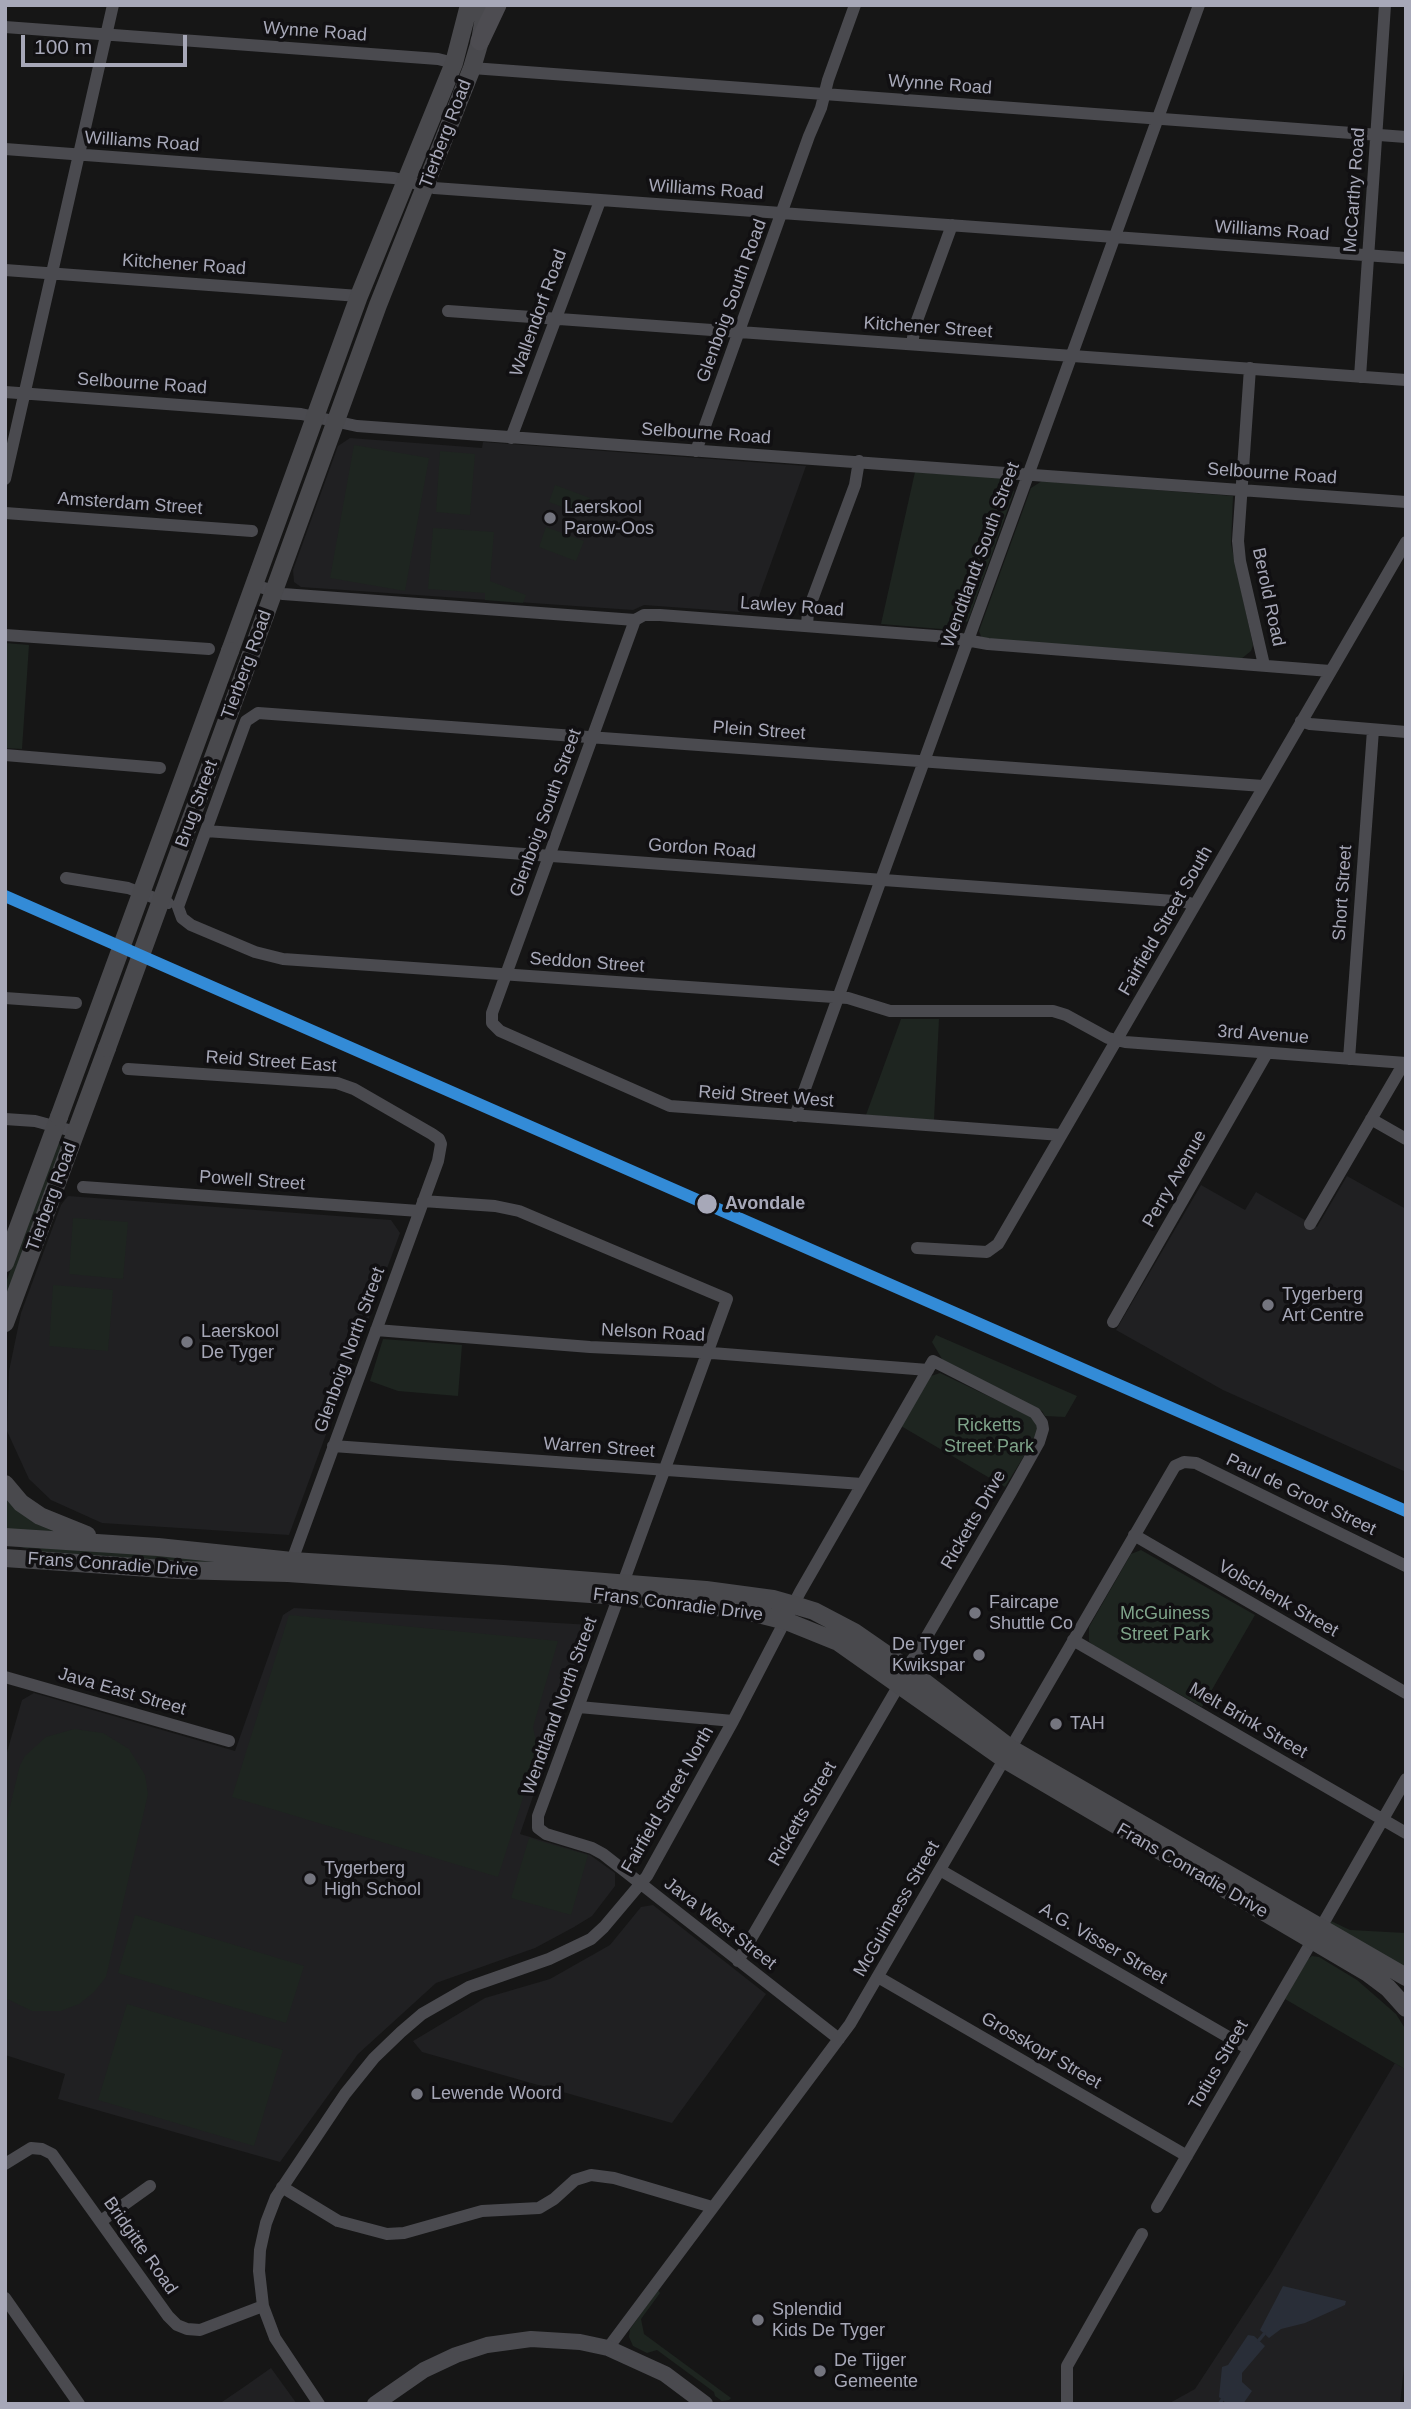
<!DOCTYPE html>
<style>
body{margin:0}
#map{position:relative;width:1411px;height:2409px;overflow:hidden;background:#161616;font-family:Arial,sans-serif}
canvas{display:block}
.frame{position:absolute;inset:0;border:7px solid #a7a8b8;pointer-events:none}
.scale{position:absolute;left:21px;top:35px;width:166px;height:32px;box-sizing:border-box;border:4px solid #a7a8b8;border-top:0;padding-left:9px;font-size:21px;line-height:24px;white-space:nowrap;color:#a7a8b8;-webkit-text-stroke:5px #111012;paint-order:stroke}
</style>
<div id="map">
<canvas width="1411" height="2409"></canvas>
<div class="frame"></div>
<div class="scale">100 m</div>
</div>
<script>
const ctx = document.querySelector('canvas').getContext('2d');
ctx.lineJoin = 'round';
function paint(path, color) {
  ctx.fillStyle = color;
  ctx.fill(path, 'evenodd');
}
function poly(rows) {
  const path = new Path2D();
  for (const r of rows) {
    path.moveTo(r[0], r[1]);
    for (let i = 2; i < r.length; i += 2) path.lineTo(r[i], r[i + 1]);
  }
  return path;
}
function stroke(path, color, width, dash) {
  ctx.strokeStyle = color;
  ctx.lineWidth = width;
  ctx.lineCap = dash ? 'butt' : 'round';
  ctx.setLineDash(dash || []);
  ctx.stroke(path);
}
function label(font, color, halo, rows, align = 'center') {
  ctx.font = font + ' Arial,sans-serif';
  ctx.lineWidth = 7;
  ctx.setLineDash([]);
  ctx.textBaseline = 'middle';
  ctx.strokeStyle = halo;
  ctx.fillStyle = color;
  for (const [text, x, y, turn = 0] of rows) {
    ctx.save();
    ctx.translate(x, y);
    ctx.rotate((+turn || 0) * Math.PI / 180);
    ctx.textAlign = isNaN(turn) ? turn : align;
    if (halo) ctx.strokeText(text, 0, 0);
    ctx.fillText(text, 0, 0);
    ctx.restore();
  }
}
const built = poly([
 [350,438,482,448,483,442,806,466,753,613,644,605,633,610,301,587,294,582,293,570,338,446],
 [1347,1176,1406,1209,1406,1472,1223,1390,1116,1330,1201,1185,1245,1210,1256,1192,1317,1227],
 [68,1196,391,1220,400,1233,289,1535,102,1523,51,1500,29,1479,7,1431,9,1371,21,1313,61,1205],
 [294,1608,592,1625,520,1834,590,1855,615,1873,615,1886,592,1916,574,1927,535,1948,436,1983,358,2054,280,2162,58,2099,65,2074,5,2055,5,1759,22,1700,34,1693,235,1751,283,1615],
 [653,1905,766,1994,672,2123,422,2052,413,2041,485,1998,550,1979,610,1945,641,1907],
 [1395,2063,1403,2068,1406,2073,1406,2348,1400,2404,1168,2404,1195,2389,1271,2273],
 [271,2368,297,2404,219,2404,244,2387]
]);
const green = poly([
 [354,445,429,458,405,591,330,578],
 [440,451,475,454,470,515,436,512],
 [915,472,1007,478,1014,492,968,621,953,630,881,624],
 [1042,481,1233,496,1231,544,1253,645,1251,651,1241,659,982,639,979,631,1031,488],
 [555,485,590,498,583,515,549,502],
 [546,527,584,541,576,561,539,547],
 [433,528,494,532,490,581,526,595,523,603,485,600,485,593,428,589],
 [5,643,29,645,22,749,5,748],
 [901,1019,939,1019,934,1120,866,1115],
 [58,1140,61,1145,61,1151,5,1304,5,1285],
 [73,1218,128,1222,123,1279,69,1274],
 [53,1285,113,1290,108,1351,49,1346],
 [936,1335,1077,1396,1065,1417,1045,1416,1042,1411,962,1372,942,1359,932,1342],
 [383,1339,462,1345,458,1396,398,1391,370,1381],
 [940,1373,1032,1417,1037,1423,1038,1433,1005,1487,901,1426,931,1376],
 [5,1496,57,1532,5,1529],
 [17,1546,184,1557,235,1562,235,1565,43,1553],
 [1141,1550,1255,1615,1202,1707,1092,1645,1089,1641,1089,1627,1131,1554],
 [289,1615,558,1641,533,1727,538,1750,498,1877,232,1797],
 [74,1729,103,1733,129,1749,145,1775,148,1794,106,1977,94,1992,79,2004,61,2011,32,2011,5,1998,5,1827,20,1765,25,1756,46,1737],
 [529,1838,588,1855,571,1915,511,1898],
 [135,1915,304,1966,286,2023,118,1973],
 [1331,1921,1350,1930,1406,1933,1406,1970,1331,1925],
 [1312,1956,1319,1957,1357,1980,1396,2014,1406,2030,1406,2073,1403,2068,1285,1999,1308,1959],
 [127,2004,283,2050,254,2146,98,2100],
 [658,2290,660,2293,641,2319,644,2334,731,2398,729,2400,722,2401,715,2396,714,2392,657,2350,647,2353,633,2346,629,2337,630,2329]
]);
const water = poly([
 [1283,2286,1346,2301,1345,2305,1305,2323,1281,2329,1269,2338,1260,2330],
 [1248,2335,1254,2336,1265,2346,1242,2373,1242,2382,1252,2391,1243,2404,1227,2404,1219,2397,1222,2367,1228,2365]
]);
const stream = poly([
 [1259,2340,1264,2334],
 [1219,2404,1222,2400]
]);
const minor = poly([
 [5,27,438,59,454,63],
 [472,68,1406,137],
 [5,149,394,178,434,188,1406,258],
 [5,270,359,296],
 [448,311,1406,380],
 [912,344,915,326,952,225],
 [1250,368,1238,541,1240,561,1264,665],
 [1360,377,1385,5],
 [5,392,301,414,357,426,1406,502],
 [511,438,600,201],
 [696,451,809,136,821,108,828,80,855,5],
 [5,479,113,5],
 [5,513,252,531],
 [254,585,283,594,635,620,644,615,660,615,949,637,988,644,1330,671],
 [635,620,492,1013,492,1023,500,1031,670,1106,1061,1135],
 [807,626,808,611,855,485,859,461],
 [5,635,209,649],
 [1301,721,1310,724,1406,732],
 [5,755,160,768],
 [206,831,1174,901,1186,902,1195,905],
 [66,878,128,888,168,903],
 [178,907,182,918,191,925,255,952,283,959,848,998,890,1011,1053,1011,1066,1015,1108,1038,1125,1042,1406,1063],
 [178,907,246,721,258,713,1263,786],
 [5,998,76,1003],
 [1349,1059,1373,730],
 [128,1069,337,1083,354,1089,432,1134,439,1139,441,1144,438,1161,290,1566],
 [795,1116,1199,5],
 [5,1119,35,1121,76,1132],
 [1371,1119,1406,1139],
 [83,1187,419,1211],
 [423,1201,495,1206,519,1211,727,1299,623,1583],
 [1310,1224,1404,1063],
 [917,1248,987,1252,998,1244,1406,542],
 [1113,1322,1267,1053],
 [376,1330,590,1347,699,1352,928,1370],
 [333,1446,862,1484],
 [1134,1535,1406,1693],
 [619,1596,538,1816,538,1828,546,1834,592,1848,603,1854,839,2039],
 [1073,1640,1406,1833],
 [5,1677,229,1741],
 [579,1707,733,1721],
 [940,1870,1249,2049],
 [1320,1929,1406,1779],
 [738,1961,899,1685],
 [878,1977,1187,2156],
 [5,2164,31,2148,42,2149,52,2154,168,2316,177,2325,187,2329,200,2330,263,2306],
 [282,2187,338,2221,387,2234,404,2233,482,2211,539,2208,554,2199,575,2180,591,2175,614,2178,712,2207],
 [1157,2207,1312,1941],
 [101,2221,150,2186],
 [5,2298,79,2404],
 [608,2348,850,2024,1175,1466,1184,1462,1196,1463,1406,1566],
 [319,2404,275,2338,263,2306,259,2271,260,2250,266,2223,276,2197,345,2094,374,2058,401,2032,422,2014,469,1987,549,1959,591,1939,604,1927,647,1876,733,1721,800,1592,933,1361,1035,1413,1042,1423,1043,1429,1039,1442,1011,1492,916,1655,906,1668],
 [1067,2404,1067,2366,1142,2234]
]);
const tertiary = poly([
 [375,2404,424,2370,456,2355,487,2345,531,2339,580,2342,608,2348,665,2374,705,2404]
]);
const secondary = poly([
 [230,651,359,296,454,63,469,5],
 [250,657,378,305,472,68,480,41,486,5],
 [5,1263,59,1117],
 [5,1323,107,1048],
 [5,1484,21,1503,40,1516,87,1535],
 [5,1537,158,1547,292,1561,503,1574,706,1590,773,1599,794,1605,814,1611,854,1632,906,1668,1010,1748,1406,1977],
 [5,1558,178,1570,288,1573,619,1596,742,1610,786,1621,838,1642,1004,1759,1368,1973,1388,1988,1406,2008]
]);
const primary = poly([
 [480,41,497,5]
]);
const secondaryBridge = poly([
 [107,1048,250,657],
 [59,1117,230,651]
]);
const rail1 = poly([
 [5,896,1406,1511]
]);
const markers = [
 [550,518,7,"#74757f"],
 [707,1204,11,"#a7a8b8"],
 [1268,1305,7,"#74757f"],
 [187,1342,7,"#74757f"],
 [975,1613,7,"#74757f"],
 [979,1655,7,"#74757f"],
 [1056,1724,7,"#74757f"],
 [310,1879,7,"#74757f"],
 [417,2094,7,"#74757f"],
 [758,2320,7,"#74757f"],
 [820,2371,7,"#74757f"]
];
const streetNames = [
 ["Wynne Road",315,32,4],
 ["Wynne Road",940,85,4],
 ["Tierberg Road",446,134,-69],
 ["Williams Road",142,142,4],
 ["Williams Road",706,190,4],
 ["McCarthy Road",1355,190,-86],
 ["Williams Road",1272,231,4],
 ["Kitchener Road",184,265,4],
 ["Glenboig South Road",732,301,-70],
 ["Wallendorf Road",539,313,-70],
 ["Kitchener Street",928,328,4],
 ["Selbourne Road",142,384,4],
 ["Selbourne Road",706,434,4],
 ["Selbourne Road",1272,474,4],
 ["Amsterdam Street",130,504,4],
 ["Wendtlandt South Street",981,555,-70],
 ["Berold Road",1268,597,78],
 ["Lawley Road",792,607,4],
 ["Tierberg Road",247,665,-70],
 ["Plein Street",759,731,4],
 ["Brug Street",197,804,-70],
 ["Glenboig South Street",546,813,-70],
 ["Gordon Road",702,849,4],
 ["Short Street",1343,893,-86],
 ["Fairfield Street South",1166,921,-60],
 ["Seddon Street",587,963,4],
 ["3rd Avenue",1263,1035,4],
 ["Reid Street East",271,1062,4],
 ["Reid Street West",766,1097,4],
 ["Perry Avenue",1175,1179,-60],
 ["Powell Street",252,1181,4],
 ["Tierberg Road",52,1197,-70],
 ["Nelson Road",653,1333,3],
 ["Glenboig North Street",350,1350,-70],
 ["Warren Street",599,1448,4],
 ["Paul de Groot Street",1301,1495,26],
 ["Ricketts Drive",974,1520,-60],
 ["Frans Conradie Drive",113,1565,4],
 ["Volschenk Street",1278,1599,30],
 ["Frans Conradie Drive",678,1605,7],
 ["Java East Street",122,1692,16],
 ["Wendtland North Street",560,1706,-70],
 ["Melt Brink Street",1248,1721,30],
 ["Fairfield Street North",668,1800,-60],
 ["Ricketts Street",803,1814,-60],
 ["Frans Conradie Drive",1192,1871,30],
 ["McGuinness Street",897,1909,-60],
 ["Java West Street",720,1924,38],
 ["A.G. Visser Street",1103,1944,30],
 ["Grosskopf Street",1041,2051,30],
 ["Totius Street",1219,2065,-60],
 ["Bridgitte Road",140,2246,55]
];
const poiNames = [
 ["Laerskool",564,508],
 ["Parow-Oos",564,529],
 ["Tygerberg",1282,1295],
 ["Art Centre",1282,1316],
 ["Laerskool",201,1332],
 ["De Tyger",201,1353],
 ["Faircape",989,1603],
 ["Shuttle Co",989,1624],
 ["De Tyger",965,1645,"right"],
 ["Kwikspar",965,1666,"right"],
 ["TAH",1070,1724],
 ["Tygerberg",324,1869],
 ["High School",324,1890],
 ["Lewende Woord",431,2094],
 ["Splendid",772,2310],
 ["Kids De Tyger",772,2331],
 ["De Tijger",834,2361],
 ["Gemeente",834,2382]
];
const stopNames = [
 ["Avondale",725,1204]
];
const parkNames = [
 ["Ricketts",989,1426],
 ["Street Park",989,1447],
 ["McGuiness",1165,1614],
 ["Street Park",1165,1635]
];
paint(built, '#202022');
paint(green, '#1e2520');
paint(water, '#292e38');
stroke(stream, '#292e38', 3.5);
stroke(minor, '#4a4a4f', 12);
stroke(tertiary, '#4a4a4f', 16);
stroke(secondary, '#49494d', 18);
stroke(primary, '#4d4c51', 19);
stroke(secondaryBridge, '#49494d', 18);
stroke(rail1, '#338bd7', 12);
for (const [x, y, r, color] of markers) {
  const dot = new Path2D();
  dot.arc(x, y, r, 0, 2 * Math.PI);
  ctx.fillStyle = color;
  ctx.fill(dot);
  stroke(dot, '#111012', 2.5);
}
label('18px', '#a7a8b8', '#111012', streetNames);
label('18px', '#a7a8b8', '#111012', poiNames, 'left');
label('bold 18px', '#a7a8b8', '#111012', stopNames, 'left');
label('18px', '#7ea389', '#111012', parkNames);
</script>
